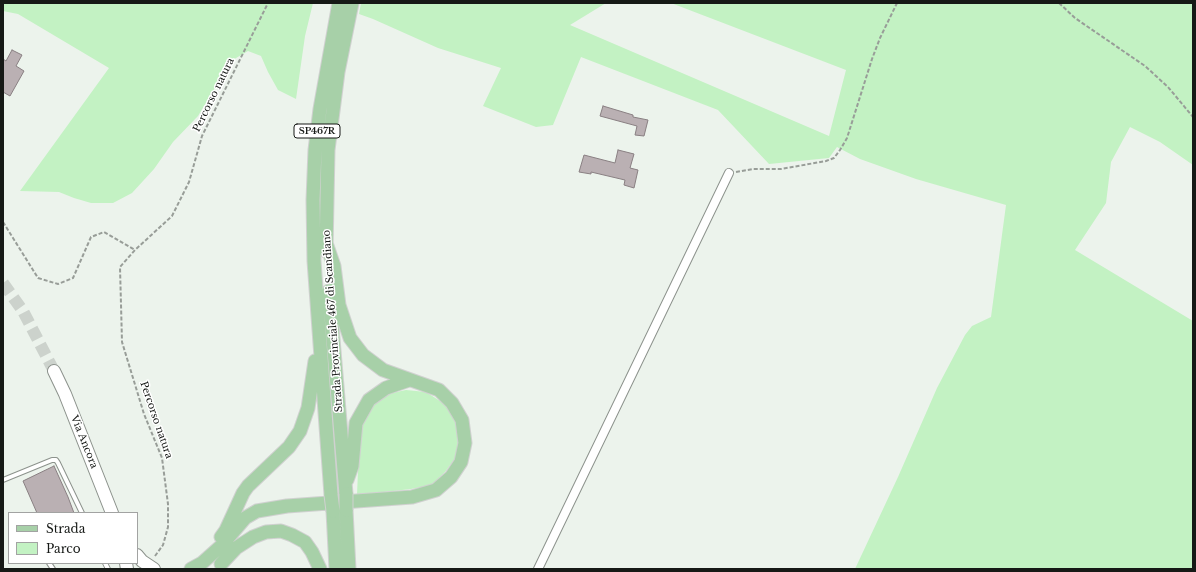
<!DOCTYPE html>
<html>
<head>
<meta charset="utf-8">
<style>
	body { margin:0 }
	#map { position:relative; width:1196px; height:572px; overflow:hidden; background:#ecf3ec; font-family:"Libre Baskerville",serif }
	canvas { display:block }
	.frame { position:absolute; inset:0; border:4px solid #161916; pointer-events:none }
	.legend { position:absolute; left:8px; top:512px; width:130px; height:52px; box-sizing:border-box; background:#fff; border:1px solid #a2a3a2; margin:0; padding:5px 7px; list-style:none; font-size:12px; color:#161916 }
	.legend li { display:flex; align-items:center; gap:8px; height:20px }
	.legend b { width:20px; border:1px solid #a2a3a2 }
</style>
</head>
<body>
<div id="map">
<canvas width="1196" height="572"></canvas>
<div class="frame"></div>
<ul class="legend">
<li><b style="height:5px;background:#a7d0a8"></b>Strada</li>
<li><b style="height:11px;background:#c3f2c3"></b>Parco</li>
</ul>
</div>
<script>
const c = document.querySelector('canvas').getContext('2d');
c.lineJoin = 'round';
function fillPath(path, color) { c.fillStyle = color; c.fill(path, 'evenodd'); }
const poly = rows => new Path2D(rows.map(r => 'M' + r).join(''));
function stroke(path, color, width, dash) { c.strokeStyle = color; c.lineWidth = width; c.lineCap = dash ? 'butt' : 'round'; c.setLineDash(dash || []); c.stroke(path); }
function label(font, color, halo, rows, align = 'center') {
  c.font = font + ' "Libre Baskerville",serif'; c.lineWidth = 3; c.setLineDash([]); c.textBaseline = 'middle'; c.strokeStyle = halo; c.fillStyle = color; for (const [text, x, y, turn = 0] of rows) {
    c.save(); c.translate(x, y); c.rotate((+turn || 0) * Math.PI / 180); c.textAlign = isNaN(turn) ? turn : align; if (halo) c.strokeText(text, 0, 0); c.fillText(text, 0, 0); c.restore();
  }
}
fillPath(poly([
	[3,3,313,3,305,36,296,99,278,90,268,72,261,56,248,51,231,61,198,116,173,142,154,169,132,193,113,203,91,203,74,198,59,192,20,191,109,68,18,14,3,11],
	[361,3,606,3,570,25,829,136,846,70,671,3,1193,3,1193,165,1160,142,1130,127,1111,162,1106,203,1075,250,1193,321,1193,569,855,569,898,477,937,388,965,335,972,326,991,317,1006,205,916,179,860,159,837,147,829,158,769,164,718,110,581,57,553,125,536,127,483,106,501,68,438,48,373,19,359,14],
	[406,390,426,392,443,403,455,418,459,437,456,457,445,472,432,485,411,489,357,495,360,423,373,405,387,394]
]), '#c3f2c3');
const building = poly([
	[12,50,22,55,16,66,24,71,10,96,3,92,3,59,6,61,12,50],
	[603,106,633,115,633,117,648,120,644,136,635,135,637,126,600,116,603,106],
	[618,150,634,154,630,168,638,170,634,188,624,185,625,180,591,172,591,174,579,172,584,155,615,163,618,150],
	[54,466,68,497,74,513,37,513,23,481,54,466]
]);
fillPath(building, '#bab0b3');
stroke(building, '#897f82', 1);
stroke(poly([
	[3,283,23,311,54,371]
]), '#ccd2cc', 12, [12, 6]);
const lane = poly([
	[3,480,52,460,56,460,58,463,82,513],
	[49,563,53,569],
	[105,563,108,569]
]);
const street = poly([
	[538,569,729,173]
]);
const secondary = poly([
	[54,371,65,394,112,513],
	[137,555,142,561,154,569],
	[126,563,127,569]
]);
const primary = poly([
	[326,251,328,150,338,72,352,3],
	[329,291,346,494],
	[347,480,352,466,356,423,369,400,386,388,409,380],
	[331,495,314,261,313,200,315,150,320,109,339,3],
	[346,510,349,569],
	[333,511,336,569],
	[221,537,226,530,243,493,248,486,289,447,300,431,308,408,315,361],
	[221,564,236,548,253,537,266,532,281,531,292,535,305,542,312,552,320,569],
	[191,569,202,563,221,546,245,518,257,511,287,506,412,497,436,490,451,477,461,462,465,443,462,420,452,403,439,390,383,370,363,355,350,338,339,305,334,266,326,243]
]);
stroke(lane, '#8c928c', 6);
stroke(street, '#8c928c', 10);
stroke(secondary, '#8c928c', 14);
stroke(primary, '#d0d1d0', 15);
stroke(poly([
	[1059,3,1075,18,1145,66,1168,87,1193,117],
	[736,172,753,169,781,169,826,161,834,158,840,150,847,138,872,59,880,38,897,3],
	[3,222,38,278,58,284,73,278,91,237,104,232,135,250],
	[155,556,163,545,168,527,168,504,162,458,144,414,122,342,120,267,135,250,172,216,189,182,202,136,268,3]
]), '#989d98', 2, [4, 2]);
stroke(lane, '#fff', 4);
stroke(street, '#fff', 8);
stroke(secondary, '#fff', 12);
stroke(primary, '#a7d0a8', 13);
const primaryBridge = poly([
	[346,494,346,510],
	[331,495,333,511]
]);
stroke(primaryBridge, '#d0d1d0', 15, []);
stroke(primaryBridge, '#a7d0a8', 13);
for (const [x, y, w] of [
	[317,131,46]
]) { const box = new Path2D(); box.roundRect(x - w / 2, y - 7, w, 14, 3); c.fillStyle = '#fff'; c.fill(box); stroke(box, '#161916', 1); }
label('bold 9px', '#161916', null, [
	["SP467R",317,131]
]);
label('10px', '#161916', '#fff', [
	["Percorso natura",214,95,-64],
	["Strada Provinciale 467 di Scandiano",333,321,-94],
	["Percorso natura",156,420,71],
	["Via Ancora",84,442,68]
]);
</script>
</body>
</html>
